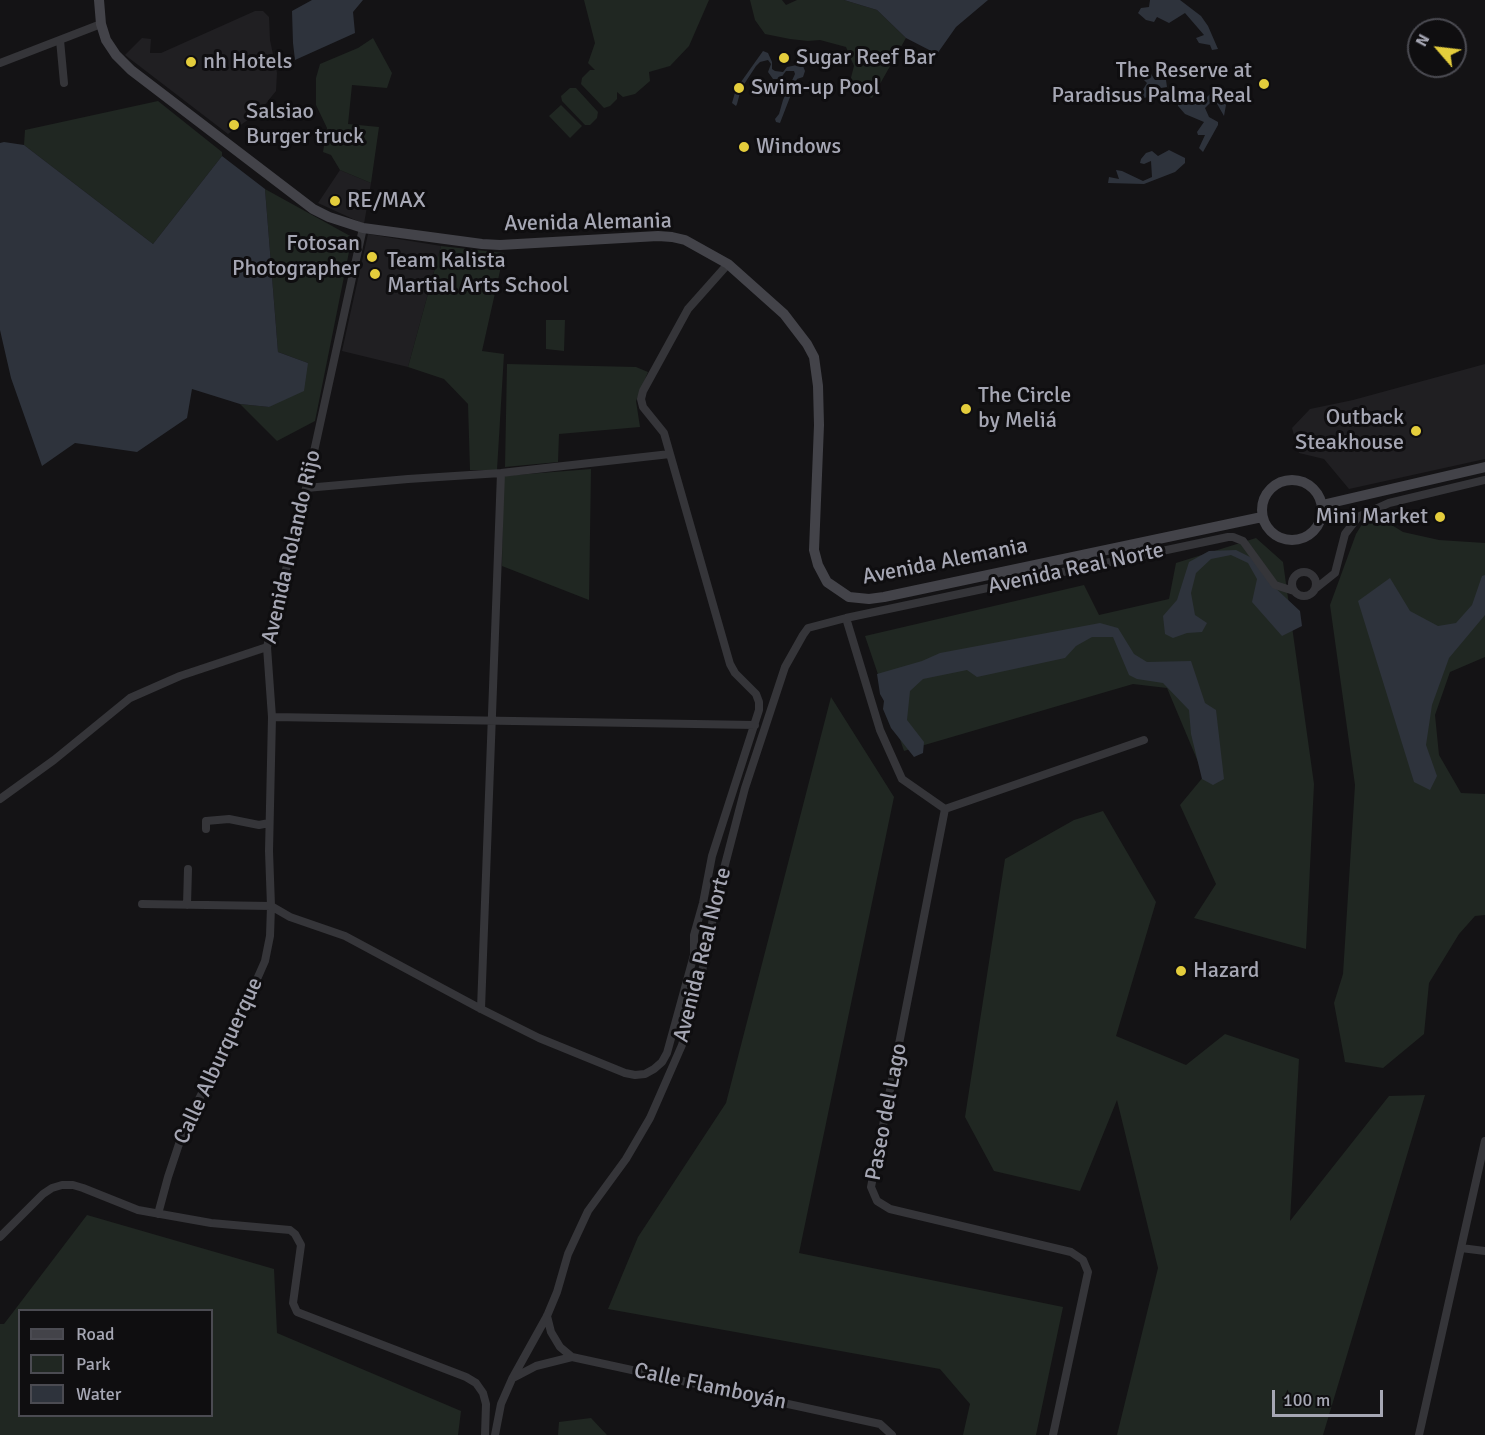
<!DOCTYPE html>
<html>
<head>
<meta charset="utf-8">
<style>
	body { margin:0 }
	#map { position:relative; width:1485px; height:1435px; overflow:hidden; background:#141315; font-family:Signika,sans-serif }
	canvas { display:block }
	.legend { position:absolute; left:18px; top:1309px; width:195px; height:108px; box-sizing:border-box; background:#0f0e10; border:2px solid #4b4b52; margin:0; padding:8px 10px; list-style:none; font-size:18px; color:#a6a7b4 }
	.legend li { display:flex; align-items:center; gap:12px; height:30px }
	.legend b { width:30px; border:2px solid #4b4b52 }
	.north { position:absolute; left:1407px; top:18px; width:60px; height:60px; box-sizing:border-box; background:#0f0e10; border:2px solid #4b4b52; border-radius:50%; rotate:298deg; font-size:16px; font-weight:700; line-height:24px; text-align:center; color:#a6a7b4 }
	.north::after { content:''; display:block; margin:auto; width:21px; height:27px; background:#e4cd3c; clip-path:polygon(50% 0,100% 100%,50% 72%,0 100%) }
	.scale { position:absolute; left:1272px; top:1390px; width:111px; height:27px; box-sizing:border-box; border:3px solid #a6a7b4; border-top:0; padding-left:8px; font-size:18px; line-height:21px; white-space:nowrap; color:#a6a7b4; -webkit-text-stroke:4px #0f0e10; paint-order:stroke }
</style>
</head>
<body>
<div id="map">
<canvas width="1485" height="1435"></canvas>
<ul class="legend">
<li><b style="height:8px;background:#434349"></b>Road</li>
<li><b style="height:16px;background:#202722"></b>Park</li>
<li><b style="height:16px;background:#2e333c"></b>Water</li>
</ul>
<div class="north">N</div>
<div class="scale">100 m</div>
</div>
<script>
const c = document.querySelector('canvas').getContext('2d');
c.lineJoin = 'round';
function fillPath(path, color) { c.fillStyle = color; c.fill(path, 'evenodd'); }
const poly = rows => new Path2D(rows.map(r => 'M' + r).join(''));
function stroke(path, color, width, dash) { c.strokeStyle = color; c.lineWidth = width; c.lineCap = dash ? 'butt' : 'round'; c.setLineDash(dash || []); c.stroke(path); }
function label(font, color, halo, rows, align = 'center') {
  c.font = font + ' Signika,sans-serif'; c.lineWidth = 6; c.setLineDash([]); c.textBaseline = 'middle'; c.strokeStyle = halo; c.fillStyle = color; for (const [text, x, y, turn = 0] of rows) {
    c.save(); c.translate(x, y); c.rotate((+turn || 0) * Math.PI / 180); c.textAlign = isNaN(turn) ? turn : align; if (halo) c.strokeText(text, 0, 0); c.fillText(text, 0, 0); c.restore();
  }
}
fillPath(poly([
	[255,11,263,11,269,17,270,40,277,73,276,91,259,112,228,134,125,55,142,38,151,39,150,53,161,53],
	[340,170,371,183,364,224,318,203],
	[368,234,441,246,408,367,342,351],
	[1485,364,1485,459,1349,489,1324,459,1299,453,1292,428,1310,409,1353,400]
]), '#201f22');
fillPath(poly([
	[584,0,709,0,689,46,670,66,649,72,650,81,635,94,623,97,617,92,617,99,610,106,604,108,581,84,582,78,590,70,595,70,588,63,595,43],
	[750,0,782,0,786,5,797,0,844,0,877,10,906,38,872,98,848,89,854,66,846,47,820,40,808,41,790,39,765,34,755,20],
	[373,38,392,73,387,88,352,85,348,124,379,127,371,183,340,170,331,155,323,152,327,128,316,105,316,78,320,64,358,48],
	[570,88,576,88,598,112,597,118,590,125,585,125,562,101,561,96],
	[158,101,222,152,222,156,153,244,24,145,25,130],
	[561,105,582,126,570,138,549,116],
	[265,189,352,237,315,421,277,441,240,404,269,407,308,363,278,352],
	[441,246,504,253,482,351,504,354,497,470,470,470,468,404,444,379,408,367],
	[546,320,565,320,564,351,546,349],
	[507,364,636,367,648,372,636,401,640,427,559,434,558,462,505,467],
	[591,469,589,600,502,566,503,476],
	[1377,516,1403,532,1439,540,1485,543,1485,657,1450,672,1435,715,1439,755,1461,793,1485,794,1485,915,1475,916,1459,934,1429,983,1424,1034,1383,1068,1345,1062,1334,1003,1343,974,1355,785,1330,605,1356,534,1364,521],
	[1256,538,1283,562,1314,784,1306,949,1194,918,1216,884,1180,805,1204,776,1167,688,1133,684,904,751,865,636,1084,585,1099,615,1169,599,1176,563],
	[831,697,894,797,799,1253,1063,1307,1036,1435,963,1435,970,1404,940,1369,608,1309,638,1237,726,1103],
	[1103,811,1156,902,1116,1036,1186,1065,1225,1034,1299,1059,1290,1221,1389,1096,1425,1095,1323,1435,1117,1435,1158,1268,1117,1100,1080,1191,994,1171,965,1117,1005,859,1074,820],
	[87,1215,274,1269,277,1333,461,1411,458,1435,0,1435,0,1324,4,1324],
	[20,1310,212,1310,212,1416,20,1416],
	[591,1418,607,1435,558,1435,559,1422]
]), '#202722');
fillPath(poly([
	[312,0,363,0,353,12,355,33,295,60,293,43,292,11],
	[844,0,988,0,956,27,937,54,906,38,877,10],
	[1150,0,1180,0,1201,16,1208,26,1218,49,1212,50,1210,45,1199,43,1196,38,1204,35,1185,13,1169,23,1157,17,1154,22,1146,20,1138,13,1141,8,1149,7],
	[763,51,768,53,772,62,772,69,775,71,783,72,787,67,797,65,803,66,805,71,803,77,797,79,780,123,776,122,775,119,779,114,783,100,795,74,794,71,786,71,780,79,773,79,768,72,771,64,768,60,760,62,756,66,741,89,737,104,736,106,732,103,736,89],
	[1144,71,1149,71,1155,80,1166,80,1167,87,1155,89,1151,96,1144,98,1142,91,1147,83,1142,78],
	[1188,89,1200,98,1207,97,1215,89,1221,90,1220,93,1226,105,1224,116,1216,102,1211,102,1205,108,1209,117,1218,122,1218,125,1203,152,1199,148,1205,135,1198,135,1197,132,1204,122,1185,114,1178,106,1178,96,1183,90],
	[4,142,24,145,153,244,222,156,265,189,278,352,308,363,304,391,269,407,240,404,192,389,187,418,137,452,75,443,42,466,11,378,0,330,0,143],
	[1169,150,1185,158,1185,163,1175,172,1144,184,1108,183,1109,177,1119,179,1116,170,1122,171,1143,181,1152,177,1151,161,1144,164,1140,163,1141,159,1146,153,1152,151,1158,156],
	[1236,550,1250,557,1265,573,1272,585,1300,611,1302,626,1282,636,1252,602,1257,579,1248,563,1231,555,1211,559,1196,573,1191,593,1195,615,1207,623,1202,632,1187,633,1173,638,1165,634,1163,616,1177,600,1189,562,1209,551],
	[1485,575,1485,615,1449,658,1432,705,1426,745,1437,776,1430,790,1414,782,1358,601,1390,578,1410,611,1438,626,1456,623,1472,605,1482,576],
	[1100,623,1118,628,1134,654,1147,662,1191,661,1205,703,1216,710,1224,779,1213,785,1202,779,1191,734,1189,710,1163,683,1137,679,1129,675,1113,637,1092,637,1076,646,1065,658,977,677,967,670,923,679,910,691,907,720,924,742,923,753,914,757,891,728,883,709,884,701,880,694,877,674,922,661,940,653]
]), '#2e333c');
stroke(poly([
	[60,40,64,83],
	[0,63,101,24],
	[306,488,408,479,501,473,670,454],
	'1292 584a12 12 0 1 1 24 0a12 12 0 1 1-24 0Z',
	[1315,589,1335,573,1345,534,1358,517,1389,503,1485,480],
	[846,618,880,730,902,779,945,809],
	[272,717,755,725],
	[0,799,54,760,130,698,180,676,267,647],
	[945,809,871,1187,877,1201,890,1209,1071,1252,1083,1260,1088,1272,1053,1435],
	[945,809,1144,740],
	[206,829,206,821,229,819,259,825,269,823],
	[142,904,271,906,290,917,345,936,481,1009,539,1038,625,1073,635,1075,645,1074,654,1069,662,1062,667,1053,694,955,694,935,703,903,712,856,759,710,759,702,756,694,735,673,730,664,664,433,643,407,641,399,643,391,688,309,728,264],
	[187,905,188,869],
	[481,1009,501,473],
	[158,1214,168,1177,180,1141,196,1105,243,1011,265,961,270,936,271,906,269,851,272,717,267,647,306,488,363,228],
	[0,1237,43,1194,52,1188,62,1185,73,1185,83,1188,138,1210,211,1223,290,1230,295,1234,301,1245,293,1303,297,1312,466,1377,476,1383,483,1393,486,1404,485,1435],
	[1461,1248,1485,1251],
	[547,1316,551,1332,560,1347,572,1357,880,1424,892,1435],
	[515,1377,536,1366,572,1357],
	[495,1435,501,1404,512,1379,547,1316,557,1292,568,1254,588,1211,626,1159,650,1118,682,1045,700,981,721,880,745,788,785,667,803,635,808,628,846,618,1228,537,1233,537,1243,541,1275,585,1294,591],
	[1419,1435,1485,1141]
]), '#353539', 8);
stroke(poly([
	[99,0,101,24,106,40,116,55,131,70,313,209,329,217,363,228,482,244,500,245,658,236,672,237,685,240,728,264,784,314,807,344,814,357,818,386,819,425,814,550,818,565,827,582,849,597,869,599,884,597,1262,517],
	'1262 510a30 30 0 1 1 60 0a30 30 0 1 1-60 0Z',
	[1322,505,1485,467]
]), '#434349', 10);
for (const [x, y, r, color] of [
	[784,58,6,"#e4cd3c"],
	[191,62,6,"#e4cd3c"],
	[1264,84,6,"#e4cd3c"],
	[739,88,6,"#e4cd3c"],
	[234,125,6,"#e4cd3c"],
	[744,147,6,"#e4cd3c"],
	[335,201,6,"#e4cd3c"],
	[372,257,6,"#e4cd3c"],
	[375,274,6,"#e4cd3c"],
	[966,409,6,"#e4cd3c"],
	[1416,431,6,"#e4cd3c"],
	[1440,517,6,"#e4cd3c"],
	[1181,971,6,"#e4cd3c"]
]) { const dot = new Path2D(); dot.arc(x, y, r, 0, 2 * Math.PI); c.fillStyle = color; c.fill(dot); stroke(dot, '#0f0e10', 2); }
label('22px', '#a6a7b4', '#0f0e10', [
	["Sugar Reef Bar",796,58],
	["nh Hotels",203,62],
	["The Reserve at",1252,71,"right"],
	["Paradisus Palma Real",1252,96,"right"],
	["Swim-up Pool",751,88],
	["Salsiao",246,112],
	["Burger truck",246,137],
	["Windows",756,147],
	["RE/MAX",347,201],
	["Fotosan",360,244,"right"],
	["Photographer",360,269,"right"],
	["Team Kalista",387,261],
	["Martial Arts School",387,286],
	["The Circle",978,396],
	["by Meliá",978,421],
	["Outback",1404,418,"right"],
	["Steakhouse",1404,443,"right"],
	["Mini Market",1428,517,"right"],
	["Hazard",1193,971]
], 'left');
label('22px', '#a6a7b4', '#0f0e10', [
	["Avenida Alemania",588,223,-1],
	["Avenida Rolando Rijo",292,547,-77],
	["Avenida Alemania",945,562,-11],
	["Avenida Real Norte",1076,569,-12],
	["Avenida Real Norte",703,955,-76],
	["Calle Alburquerque",219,1061,-65],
	["Paseo del Lago",887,1112,-79],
	["Calle Flamboyán",710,1387,12]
]);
</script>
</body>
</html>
